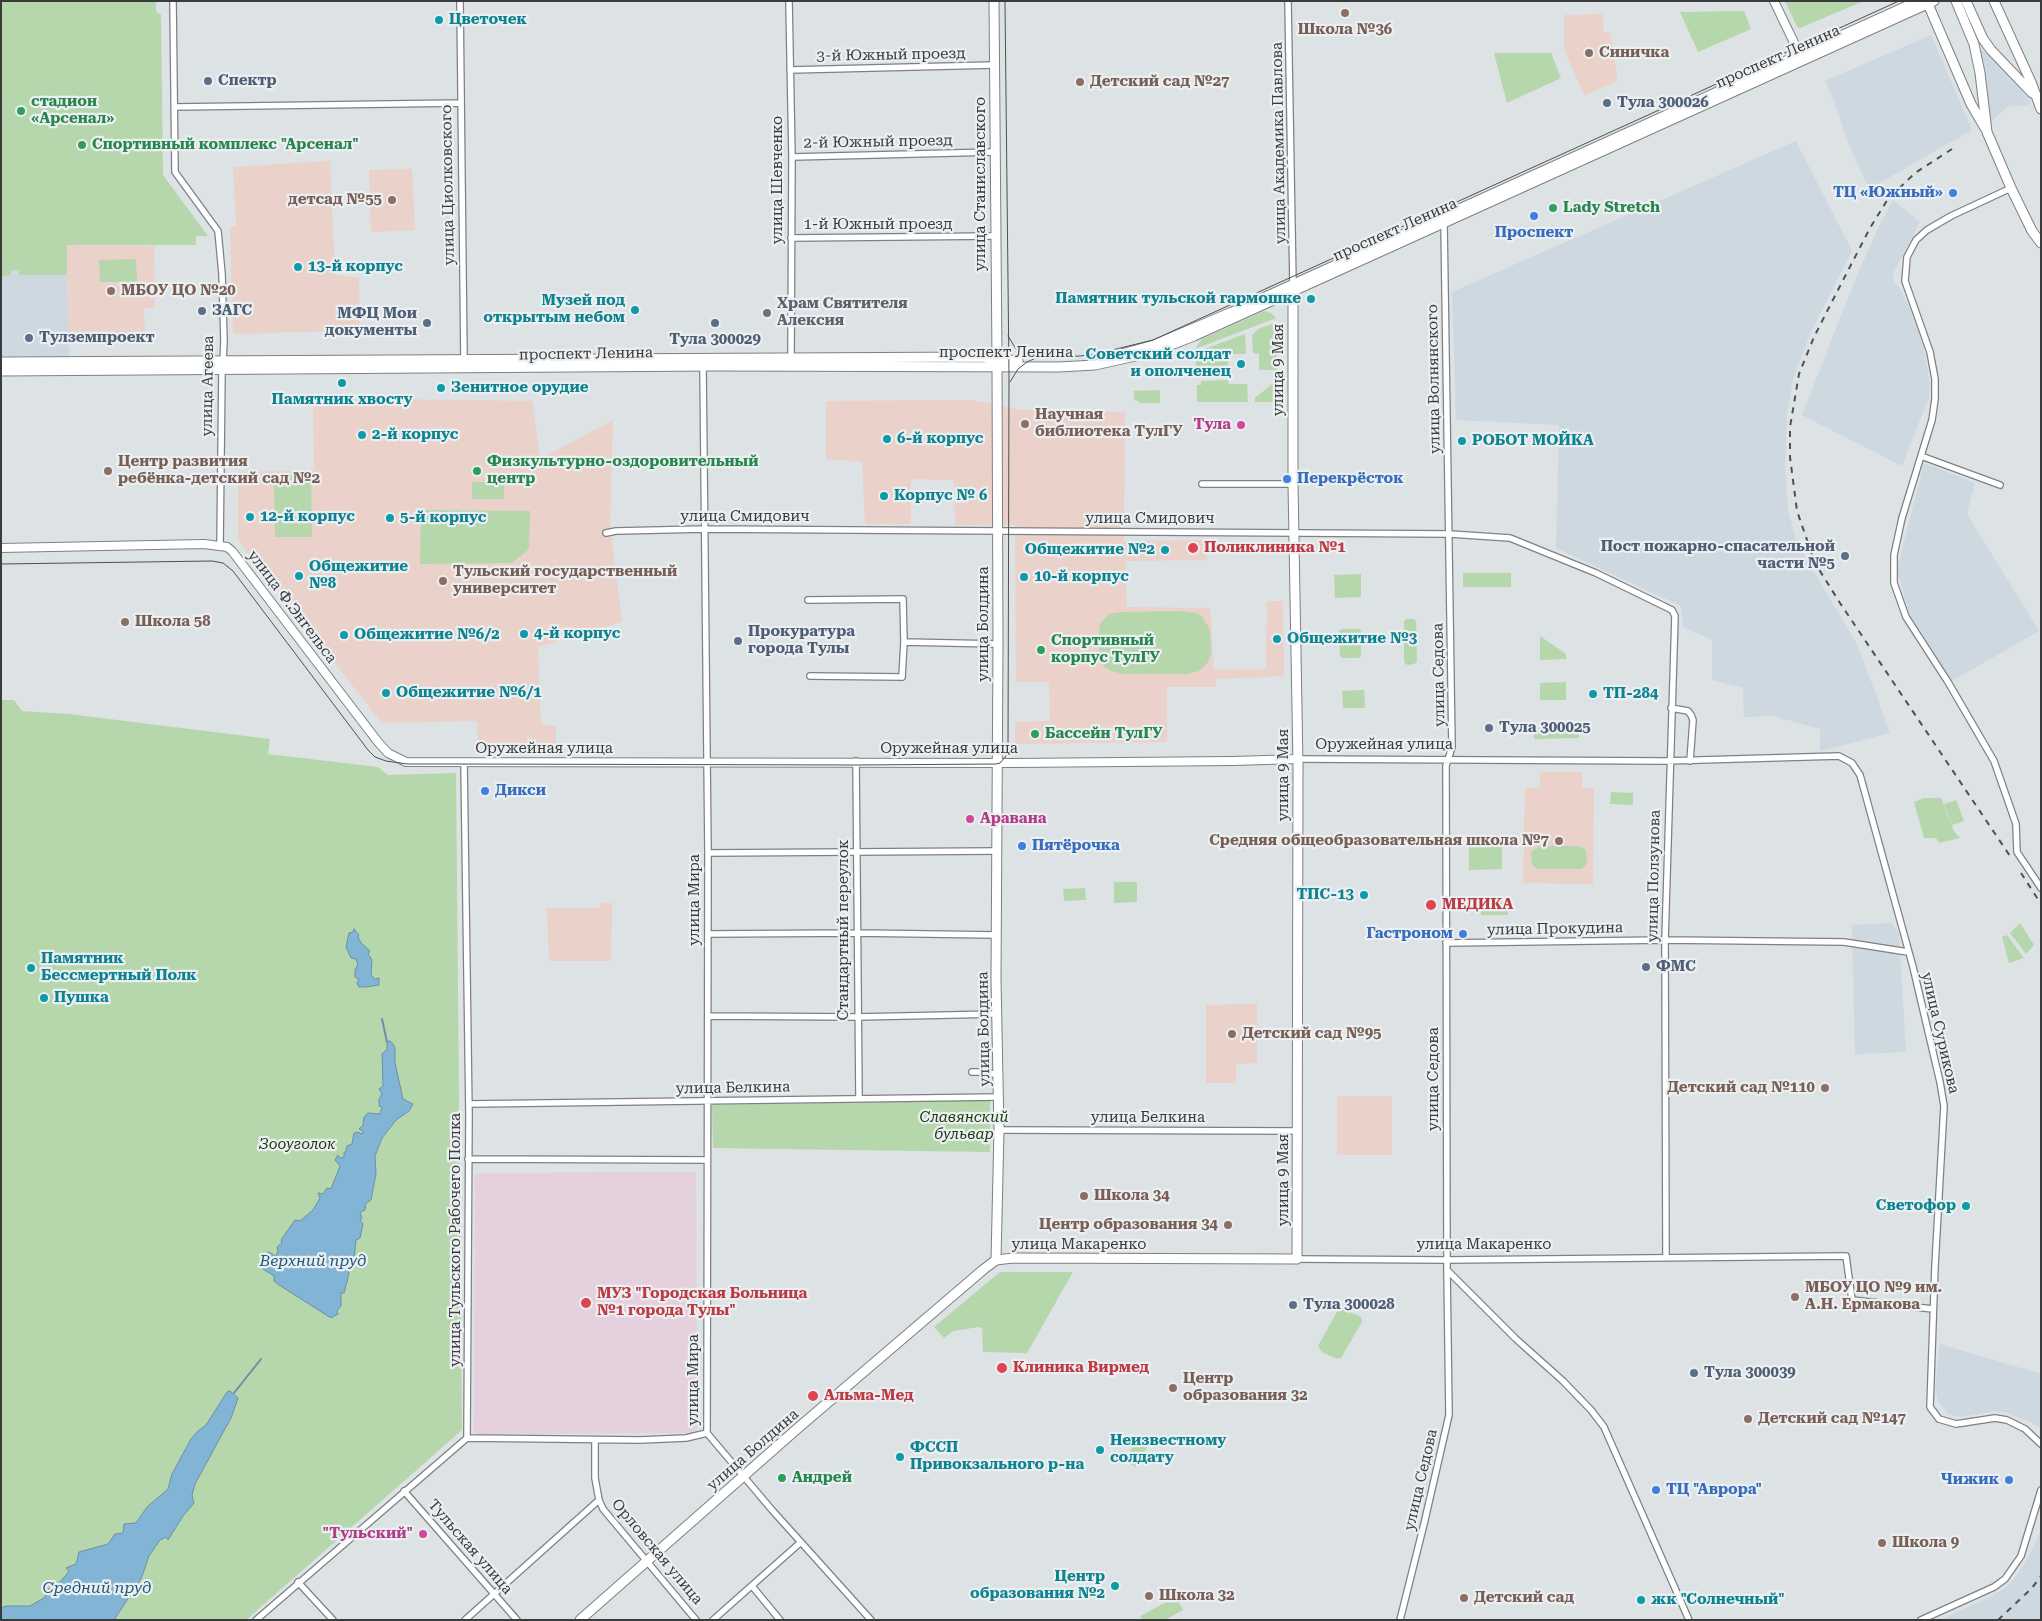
<!DOCTYPE html>
<html>
<head>
<meta charset="utf-8">
<style>
	body { margin:0 }
	#map { position:relative; width:2042px; height:1621px; overflow:hidden; background:#dde2e5; font-family:"Roboto Serif",serif }
	canvas { display:block }
	.frame { position:absolute; inset:0; border:2px solid #393b3c; pointer-events:none }
</style>
</head>
<body>
<div id="map">
<canvas width="2042" height="1621"></canvas>
<div class="frame"></div>
</div>
<script>
const c = document.querySelector('canvas').getContext('2d');
c.lineJoin = 'round';
function fillPath(path, color) { c.fillStyle = color; c.fill(path, 'evenodd'); }
const poly = rows => new Path2D(rows.map(r => 'M' + r).join(''));
function stroke(path, color, width, dash) { c.strokeStyle = color; c.lineWidth = width; c.lineCap = dash ? 'butt' : 'round'; c.setLineDash(dash || []); c.stroke(path); }
function label(font, color, halo, rows, align = 'center') {
  c.font = font + ' "Roboto Serif",serif'; c.lineWidth = 4.5; c.setLineDash([]); c.textBaseline = 'middle'; c.strokeStyle = halo; c.fillStyle = color; for (const [text, x, y, turn = 0] of rows) {
    c.save(); c.translate(x, y); c.rotate((+turn || 0) * Math.PI / 180); c.textAlign = isNaN(turn) ? turn : align; if (halo) c.strokeText(text, 0, 0); c.fillText(text, 0, 0); c.restore();
  }
}
fillPath(poly([
	[1931,35,1972,130,1869,189,1848,143,1834,101,1825,81],
	[1984,50,2031,102,2027,105,2011,106,2006,108,1990,123,1979,51],
	[1796,141,1852,251,1811,332,1793,379,1787,416,1785,465,1788,510,1797,543,1858,646,1890,733,1820,751,1820,729,1773,716,1744,717,1743,688,1712,680,1712,640,1683,627,1681,606,1556,548,1559,425,1456,420,1452,292],
	[1893,200,1920,222,1894,272,1893,280,1902,292,1913,316,1923,346,1930,384,1929,397,1902,466,1802,415,1856,278,1879,226],
	[11,270,19,270,20,275,67,275,69,356,1,356,1,276,11,275],
	[1924,463,1975,483,1967,514,2039,631,1952,681,1909,613,1897,570],
	[1891,923,1899,934,1906,1052,1855,1054,1852,925],
	[1940,1344,2041,1374,2041,1429,2033,1423,2005,1412,1995,1411,1962,1417,1948,1414,1938,1401,1935,1387],
	[2041,1527,2041,1620,1940,1620,1992,1596,2009,1585,2022,1568,2038,1538]
]), '#cdd8e0');
fillPath(poly([
	[1602,14,1604,33,1610,32,1618,81,1584,95,1564,49,1564,15],
	[330,161,335,275,359,278,360,330,233,334,230,227,236,226,233,167],
	[412,169,415,230,371,232,369,170],
	[67,245,154,246,155,308,144,308,145,335,68,334],
	[313,398,532,401,540,459,613,420,610,526,622,622,538,647,541,724,556,726,556,745,478,746,477,721,382,723,238,540,238,472,314,470],
	[971,400,1021,410,1125,412,1124,541,1207,540,1207,560,1125,561,1127,607,1210,608,1214,670,1266,669,1267,601,1283,601,1284,676,1215,679,1216,687,1167,687,1167,742,1015,744,1015,722,1050,721,1049,682,1016,682,1015,525,955,525,954,480,911,479,911,524,865,524,862,462,826,459,826,401],
	[1540,772,1582,772,1582,788,1594,788,1593,884,1523,883,1525,788,1540,788],
	[601,903,612,903,611,961,549,961,547,908,600,908],
	[1257,1004,1257,1063,1236,1064,1236,1083,1206,1083,1206,1005],
	[1337,1096,1392,1096,1392,1155,1337,1155]
]), '#ead1c9');
fillPath(poly([
	[696,1172,697,1433,474,1434,475,1173]
]), '#e5d0de');
fillPath(poly([
	[1,1,156,1,156,11,161,15,163,175,208,236,196,236,196,245,67,245,67,275,19,275,19,270,11,270,11,275,2,276],
	[1785,1,1864,1,1800,28,1797,27],
	[1744,11,1751,29,1698,52,1680,12],
	[1494,53,1551,53,1561,78,1507,103],
	[136,259,137,282,100,282,99,260],
	[1264,311,1271,313,1276,318,1195,349,1202,339],
	[1277,322,1277,370,1259,370,1259,354,1253,353,1252,335,1258,329],
	[1245,334,1246,354,1228,354,1228,370,1200,371,1200,367,1196,367,1196,352],
	[1228,380,1229,384,1247,384,1248,402,1197,402,1197,385,1201,385,1201,381],
	[1277,380,1277,395,1272,402,1255,402,1255,398],
	[1160,390,1160,403,1141,403,1134,399,1134,391],
	[274,473,311,473,312,537,275,537],
	[472,482,504,482,504,499,472,499],
	[421,510,530,511,529,549,512,563,420,564],
	[1463,573,1511,573,1511,587,1463,587],
	[1361,574,1361,597,1335,598,1334,575],
	[1182,611,1196,613,1202,616,1210,630,1211,654,1208,662,1199,671,1187,674,1124,674,1111,671,1104,666,1099,654,1099,632,1100,624,1109,614,1122,612],
	[1407,619,1414,619,1416,621,1417,662,1414,664,1407,665,1404,662,1404,621],
	[1342,629,1359,629,1361,631,1361,655,1359,658,1342,658,1340,656,1339,631],
	[1540,636,1566,654,1566,659,1540,660],
	[1566,682,1566,700,1540,700,1540,683],
	[1364,690,1365,708,1343,708,1342,691],
	[1,700,14,700,22,711,69,714,270,739,268,754,378,767,388,775,456,773,462,1430,246,1620,1,1620],
	[1534,728,1579,728,1579,738,1534,739],
	[1611,792,1633,793,1633,805,1610,804],
	[1924,798,1941,798,1954,831,1960,838,1939,843,1937,839,1934,838,1924,838,1914,802],
	[1956,800,1964,821,1952,825,1944,804],
	[1469,837,1502,837,1502,869,1469,870],
	[1540,846,1579,846,1586,850,1587,863,1582,869,1537,869,1532,864,1531,855,1532,851],
	[1114,882,1137,882,1137,902,1114,903],
	[1085,888,1086,900,1064,901,1063,889],
	[1481,902,1508,902,1508,915,1481,915],
	[2020,923,2034,945,2026,954,2010,933],
	[2007,935,2024,958,2009,963,2002,937],
	[994,1100,990,1101,990,1152,713,1148,712,1105],
	[1000,1272,1073,1272,1027,1353,983,1352,982,1328,979,1327,953,1331,944,1338,934,1327],
	[1341,1308,1361,1317,1362,1322,1341,1358,1337,1359,1322,1352,1318,1346,1338,1310],
	[1137,1440,1148,1446,1136,1467,1124,1461],
	[1176,1597,1183,1610,1165,1620,1142,1620,1140,1616]
]), '#b6d6ac');
const water = poly([
	[354,929,359,935,358,937,361,943,370,951,368,954,372,960,371,975,375,979,379,978,379,985,365,987,359,987,357,983,359,979,355,977,355,970,358,964,356,959,351,958,346,947,349,933,353,932,354,929],
	[390,1041,393,1044,395,1048,395,1063,403,1099,413,1104,409,1111,396,1120,382,1138,375,1156,376,1174,371,1200,366,1203,365,1210,360,1212,362,1218,360,1220,363,1224,360,1238,356,1240,353,1269,348,1270,349,1274,344,1293,341,1293,341,1306,337,1311,338,1314,331,1318,279,1285,274,1281,274,1276,263,1269,268,1263,266,1258,268,1252,276,1256,278,1251,277,1247,282,1243,281,1240,295,1220,300,1221,313,1210,320,1198,318,1193,323,1194,327,1188,331,1189,340,1166,335,1160,338,1155,340,1158,344,1157,344,1152,346,1152,347,1146,352,1144,354,1133,357,1132,363,1134,363,1131,359,1129,363,1125,364,1117,368,1113,380,1114,382,1107,379,1106,379,1099,382,1094,379,1089,383,1086,382,1054,387,1049,387,1042,390,1041],
	[230,1391,238,1398,231,1418,195,1484,192,1495,194,1503,183,1516,168,1540,166,1537,160,1540,149,1556,141,1579,114,1620,1,1620,1,1608,6,1606,30,1606,42,1599,46,1596,48,1589,59,1583,67,1574,69,1571,66,1568,76,1564,79,1552,108,1544,115,1534,123,1533,124,1524,136,1523,147,1507,168,1489,172,1474,191,1439,198,1431,206,1425,227,1392,230,1391]
]);
fillPath(water, '#82b5d5');
stroke(water, '#6c90a7', 1);
stroke(poly([
	[382,1019,387,1042],
	[234,1393,261,1359]
]), '#6c90a7', 2);
const minor = poly([
	[173,1,175,172,218,231,222,274,224,341,223,362],
	[460,1,464,360],
	[789,1,792,157,791,358],
	[1288,1,1293,285],
	[790,70,994,65],
	[175,107,461,103],
	[792,157,994,152],
	[2011,188,1951,216,1927,230,1916,240,1907,257,1905,281,1930,352,1935,379,1935,399,1932,420,1902,518,1894,555,1894,583,1906,617,1948,682,1994,761,2016,824,2017,852,2041,888],
	[791,238,995,236],
	[703,366,708,853,707,1433],
	[1921,456,2000,485],
	[1202,484,1293,484],
	[606,533,616,531,704,529,1450,534,1510,538,1596,573,1672,610,1675,616,1665,940,1666,1257],
	[220,545,222,370],
	[808,600,903,599,904,642,998,644],
	[810,676,902,677,904,642],
	[1671,708,1688,711,1691,715,1693,720,1690,761],
	[1298,759,1665,761,1839,756,1852,763,1860,775,1913,967,1940,1082,1944,1106,1935,1266,1930,1407,1939,1419,1956,1424,1995,1418,2007,1420,2025,1429,2041,1444],
	[856,761,859,1098],
	[708,853,997,851],
	[708,934,857,933,996,935],
	[1446,943,1665,940,1844,942,1908,952],
	[708,1016,857,1017,997,1014],
	[972,1072,985,1072,998,1075],
	[469,1104,999,1097],
	[999,1130,1298,1131],
	[468,1159,707,1160],
	[1297,1259,1447,1260,1846,1256,1852,1300,1933,1309],
	[1447,1270,1516,1339,1563,1381,1591,1410,1604,1427,1689,1620],
	[707,1433,772,1510,871,1620],
	[467,1438,640,1440,686,1438,707,1433],
	[595,1441,595,1478,599,1500,603,1509,696,1620],
	[404,1491,517,1620],
	[298,1582,333,1620],
	[752,1586,780,1620],
	[256,1620,467,1438,469,1115,464,762],
	[465,1620,599,1500],
	[713,1620,801,1542],
	[1400,1620,1424,1524,1449,1415,1447,1270,1446,766,1452,747,1444,223],
	[1921,1620,1994,1587,2005,1579,2021,1556,2041,1490]
]);
const tertiary = poly([
	[1774,1,1800,55],
	[1,548,204,544,227,547,232,551,378,742,388,753,406,762,1013,763,1233,761,1298,759]
]);
const secondary = poly([
	[994,1,997,359],
	[996,1260,999,1130,996,979,998,644,997,366]
]);
const primary = poly([
	[1956,1,1974,44,1980,73,1987,132,2011,188,2032,231,2041,243],
	[1966,1,1983,39,1991,50,2032,93],
	[1994,1,2031,82,2041,109],
	[1928,4,1971,104,1985,128],
	[1118,355,1154,345,1232,312,1918,1],
	[1,362,980,357,1018,361],
	[1,371,714,366,1059,367,1095,365,1153,352,1194,336,1934,1],
	[580,1620,798,1428,984,1269,996,1260,1013,1258,1297,1259,1298,765,1293,484,1293,288]
]);
stroke(minor, '#7d8184', 8);
stroke(tertiary, '#7d8184', 10);
stroke(secondary, '#7d8184', 11);
stroke(primary, '#7d8184', 11);
stroke(minor, '#fff', 5.5);
stroke(tertiary, '#fff', 8);
stroke(secondary, '#fff', 9);
stroke(primary, '#fff', 9);
stroke(poly([
	[1008,336,1016,349,1022,353,1044,357,1080,356,1100,353,1153,340,1899,1],
	[1010,382,1018,369,1027,362,1038,357],
	[1,564,212,561,223,563,233,571,368,750,375,757,386,761,407,764,457,764,856,765,996,764,1000,763,1006,756,1008,750,1009,374,1005,1]
]), '#4e5152', 1);
stroke(poly([
	[1952,149,1915,173,1888,199,1870,228,1839,288,1814,337,1799,374,1790,427,1790,457,1797,511,1815,563,1840,603,2010,856],
	[2021,873,2041,904],
	[1998,1620,2032,1588,2041,1576]
]), '#4e5152', 2, [6, 6]);
for (const [x, y, r, color] of [
	[1345,13,5,"#8d6e63"],
	[439,20,5,"#0f9aa8"],
	[1589,53,5,"#8d6e63"],
	[208,81,5,"#5c6f8a"],
	[1080,82,5,"#8d6e63"],
	[1607,103,5,"#5c6f8a"],
	[21,111,5,"#2e9e5b"],
	[82,145,5,"#2e9e5b"],
	[1953,193,5,"#3f7fe0"],
	[392,200,5,"#8d6e63"],
	[1553,208,5,"#2e9e5b"],
	[1534,216,5,"#3f7fe0"],
	[298,267,5,"#0f9aa8"],
	[111,291,5,"#8d6e63"],
	[1311,299,5,"#0f9aa8"],
	[635,310,5,"#0f9aa8"],
	[202,311,5,"#5c6f8a"],
	[767,313,5,"#6b7280"],
	[427,323,5,"#5c6f8a"],
	[715,323,5,"#5c6f8a"],
	[29,338,5,"#5c6f8a"],
	[1241,364,5,"#0f9aa8"],
	[342,383,5,"#0f9aa8"],
	[441,388,5,"#0f9aa8"],
	[1025,424,5,"#8d6e63"],
	[1241,425,5,"#d1479c"],
	[362,435,5,"#0f9aa8"],
	[887,439,5,"#0f9aa8"],
	[1462,441,5,"#0f9aa8"],
	[108,471,5,"#8d6e63"],
	[477,471,5,"#2e9e5b"],
	[1287,479,5,"#3f7fe0"],
	[884,496,5,"#0f9aa8"],
	[250,517,5,"#0f9aa8"],
	[390,518,5,"#0f9aa8"],
	[1193,548,6,"#e0444e"],
	[1165,550,5,"#0f9aa8"],
	[1845,556,5,"#5c6f8a"],
	[299,576,5,"#0f9aa8"],
	[1024,577,5,"#0f9aa8"],
	[443,581,5,"#8d6e63"],
	[125,622,5,"#8d6e63"],
	[524,634,5,"#0f9aa8"],
	[344,635,5,"#0f9aa8"],
	[1277,639,5,"#0f9aa8"],
	[738,641,5,"#5c6f8a"],
	[1041,650,5,"#2e9e5b"],
	[386,693,5,"#0f9aa8"],
	[1593,694,5,"#0f9aa8"],
	[1489,728,5,"#5c6f8a"],
	[1035,734,5,"#2e9e5b"],
	[485,791,5,"#3f7fe0"],
	[970,819,5,"#d1479c"],
	[1559,841,5,"#8d6e63"],
	[1022,846,5,"#3f7fe0"],
	[1364,895,5,"#0f9aa8"],
	[1431,905,6,"#e0444e"],
	[1463,934,5,"#3f7fe0"],
	[1646,967,5,"#5c6f8a"],
	[31,968,5,"#0f9aa8"],
	[44,998,5,"#0f9aa8"],
	[1232,1034,5,"#8d6e63"],
	[1825,1088,5,"#8d6e63"],
	[1084,1196,5,"#8d6e63"],
	[1966,1206,5,"#0f9aa8"],
	[1228,1225,5,"#8d6e63"],
	[1795,1297,5,"#8d6e63"],
	[586,1303,6,"#e0444e"],
	[1293,1305,5,"#5c6f8a"],
	[1002,1368,6,"#e0444e"],
	[1694,1373,5,"#5c6f8a"],
	[1173,1388,5,"#8d6e63"],
	[813,1396,6,"#e0444e"],
	[1748,1419,5,"#8d6e63"],
	[1100,1450,5,"#0f9aa8"],
	[900,1457,5,"#0f9aa8"],
	[782,1478,5,"#2e9e5b"],
	[2009,1480,5,"#3f7fe0"],
	[1656,1490,5,"#3f7fe0"],
	[423,1534,5,"#d1479c"],
	[1882,1543,5,"#8d6e63"],
	[1115,1586,5,"#0f9aa8"],
	[1149,1596,5,"#8d6e63"],
	[1464,1598,5,"#8d6e63"],
	[1641,1600,5,"#0f9aa8"]
]) { const dot = new Path2D(); dot.arc(x, y, r, 0, 2 * Math.PI); c.fillStyle = color; c.fill(dot); stroke(dot, '#ebeff2', 2); }
label('bold 15px', '#0d838f', '#ebeff2', [
	["Цветочек",449,20],
	["13-й корпус",308,267],
	["Памятник тульской гармошке",1301,299,"right"],
	["Музей под",625,301,"right"],
	["открытым небом",625,318,"right"],
	["Советский солдат",1231,355,"right"],
	["и ополченец",1231,372,"right"],
	["Зенитное орудие",451,388],
	["Памятник хвосту",342,400,"center"],
	["2-й корпус",372,435],
	["6-й корпус",897,439],
	["РОБОТ МОЙКА",1472,441],
	["Корпус № 6",894,496],
	["12-й корпус",260,517],
	["5-й корпус",400,518],
	["Общежитие №2",1155,550,"right"],
	["Общежитие",309,567],
	["№8",309,584],
	["10-й корпус",1034,577],
	["4-й корпус",534,634],
	["Общежитие №6/2",354,635],
	["Общежитие №3",1287,639],
	["Общежитие №6/1",396,693],
	["ТП-284",1603,694],
	["ТПС-13",1354,895,"right"],
	["Памятник",41,959],
	["Бессмертный Полк",41,976],
	["Пушка",54,998],
	["Светофор",1956,1206,"right"],
	["Неизвестному",1110,1441],
	["солдату",1110,1458],
	["ФССП",910,1448],
	["Привокзального р-на",910,1465],
	["Центр",1105,1577,"right"],
	["образования №2",1105,1594,"right"],
	["жк \"Солнечный\"",1651,1600]
], 'left');
label('bold 15px', '#785e54', '#ebeff2', [
	["Школа №36",1345,30,"center"],
	["Синичка",1599,53],
	["Детский сад №27",1090,82],
	["детсад №55",382,200,"right"],
	["МБОУ ЦО №20",121,291],
	["Научная",1035,415],
	["библиотека ТулГУ",1035,432],
	["Центр развития",118,462],
	["ребёнка-детский сад №2",118,479],
	["Тульский государственный",453,572],
	["университет",453,589],
	["Школа 58",135,622],
	["Средняя общеобразовательная школа №7",1549,841,"right"],
	["Детский сад №95",1242,1034],
	["Детский сад №110",1815,1088,"right"],
	["Школа 34",1094,1196],
	["Центр образования 34",1218,1225,"right"],
	["МБОУ ЦО №9 им.",1805,1288],
	["А.Н. Ермакова",1805,1305],
	["Центр",1183,1379],
	["образования 32",1183,1396],
	["Детский сад №147",1758,1419],
	["Школа 9",1892,1543],
	["Школа 32",1159,1596],
	["Детский сад",1474,1598]
], 'left');
label('15px', '#393b3c', '#ebeff2', [
	["3-й Южный проезд",891,55,-1],
	["проспект Ленина",1778,57,-24],
	["2-й Южный проезд",878,142,-1],
	["улица Академика Павлова",1279,143,-91],
	["улица Шевченко",778,180,-90],
	["улица Станиславского",981,184,-90],
	["улица Циолковского",448,185,-91],
	["1-й Южный проезд",878,225],
	["проспект Ленина",1395,230,-24],
	["проспект Ленина",1006,353],
	["проспект Ленина",586,354,-1],
	["улица 9 Мая",1279,370,-90],
	["улица Волнянского",1434,379,-91],
	["улица Агеева",208,386,-89],
	["улица Смидович",745,517],
	["улица Смидович",1150,519],
	["улица Ф.Энгельса",292,607,53],
	["улица Болдина",984,624,-90],
	["улица Седова",1439,675,-91],
	["Оружейная улица",1384,745],
	["Оружейная улица",544,749],
	["Оружейная улица",949,749],
	["улица 9 Мая",1284,775,-90],
	["улица Ползунова",1654,876,-89],
	["улица Мира",695,900,-90],
	["улица Прокудина",1555,929,-1],
	["Стандартный переулок",844,930,-90],
	["улица Болдина",984,1029,-91],
	["улица Сурикова",1940,1033,77],
	["улица Седова",1434,1079,-90],
	["улица Белкина",733,1088,-1],
	["улица Белкина",1148,1118],
	["улица 9 Мая",1284,1180,-90],
	["улица Тульского Рабочего Полка",456,1240,-90],
	["улица Макаренко",1079,1245],
	["улица Макаренко",1484,1245],
	["улица Мира",694,1380,-90],
	["улица Болдина",753,1450,-41],
	["улица Седова",1421,1480,-77],
	["Тульская улица",470,1547,49],
	["Орловская улица",657,1552,50]
]);
label('bold 15px', '#4e5e75', '#ebeff2', [
	["Спектр",218,81],
	["Тула 300026",1617,103],
	["ЗАГС",212,311],
	["МФЦ Мои",417,314,"right"],
	["документы",417,331,"right"],
	["Тулземпроект",39,338],
	["Тула 300029",715,340,"center"],
	["Пост пожарно-спасательной",1835,547,"right"],
	["части №5",1835,564,"right"],
	["Прокуратура",748,632],
	["города Тулы",748,649],
	["Тула 300025",1499,728],
	["ФМС",1656,967],
	["Тула 300028",1303,1305],
	["Тула 300039",1704,1373]
], 'left');
label('bold 15px', '#27864d', '#ebeff2', [
	["стадион",31,102],
	["«Арсенал»",31,119],
	["Спортивный комплекс \"Арсенал\"",92,145],
	["Lady Stretch",1563,208],
	["Физкультурно-оздоровительный",487,462],
	["центр",487,479],
	["Спортивный",1051,641],
	["корпус ТулГУ",1051,658],
	["Бассейн ТулГУ",1045,734],
	["Андрей",792,1478]
], 'left');
label('bold 15px', '#366cbe', '#ebeff2', [
	["ТЦ «Южный»",1943,193,"right"],
	["Проспект",1534,233,"center"],
	["Перекрёсток",1297,479],
	["Дикси",495,791],
	["Пятёрочка",1032,846],
	["Гастроном",1453,934,"right"],
	["Чижик",1999,1480,"right"],
	["ТЦ \"Аврора\"",1666,1490]
], 'left');
label('bold 15px', '#5b616d', '#ebeff2', [
	["Храм Святителя",777,304],
	["Алексия",777,321]
], 'left');
label('bold 15px', '#b23c85', '#ebeff2', [
	["Тула",1231,425],
	["Аравана",980,819,"left"],
	["\"Тульский\"",413,1534]
], 'right');
label('bold 15px', '#be3a42', '#ebeff2', [
	["Поликлиника №1",1204,548],
	["МЕДИКА",1442,905],
	["МУЗ \"Городская Больница",597,1294],
	["№1 города Тулы\"",597,1311],
	["Клиника Вирмед",1013,1368],
	["Альма-Мед",824,1396]
], 'left');
label('italic 15px', '#19390b', '#ebeff2', [
	["Славянский",964,1118],
	["бульвар",964,1135],
	["Зооуголок",297,1145]
]);
label('italic 16px', '#1e5a7b', '#ebeff2', [
	["Верхний пруд",313,1261],
	["Средний пруд",97,1588]
]);
</script>
</body>
</html>
